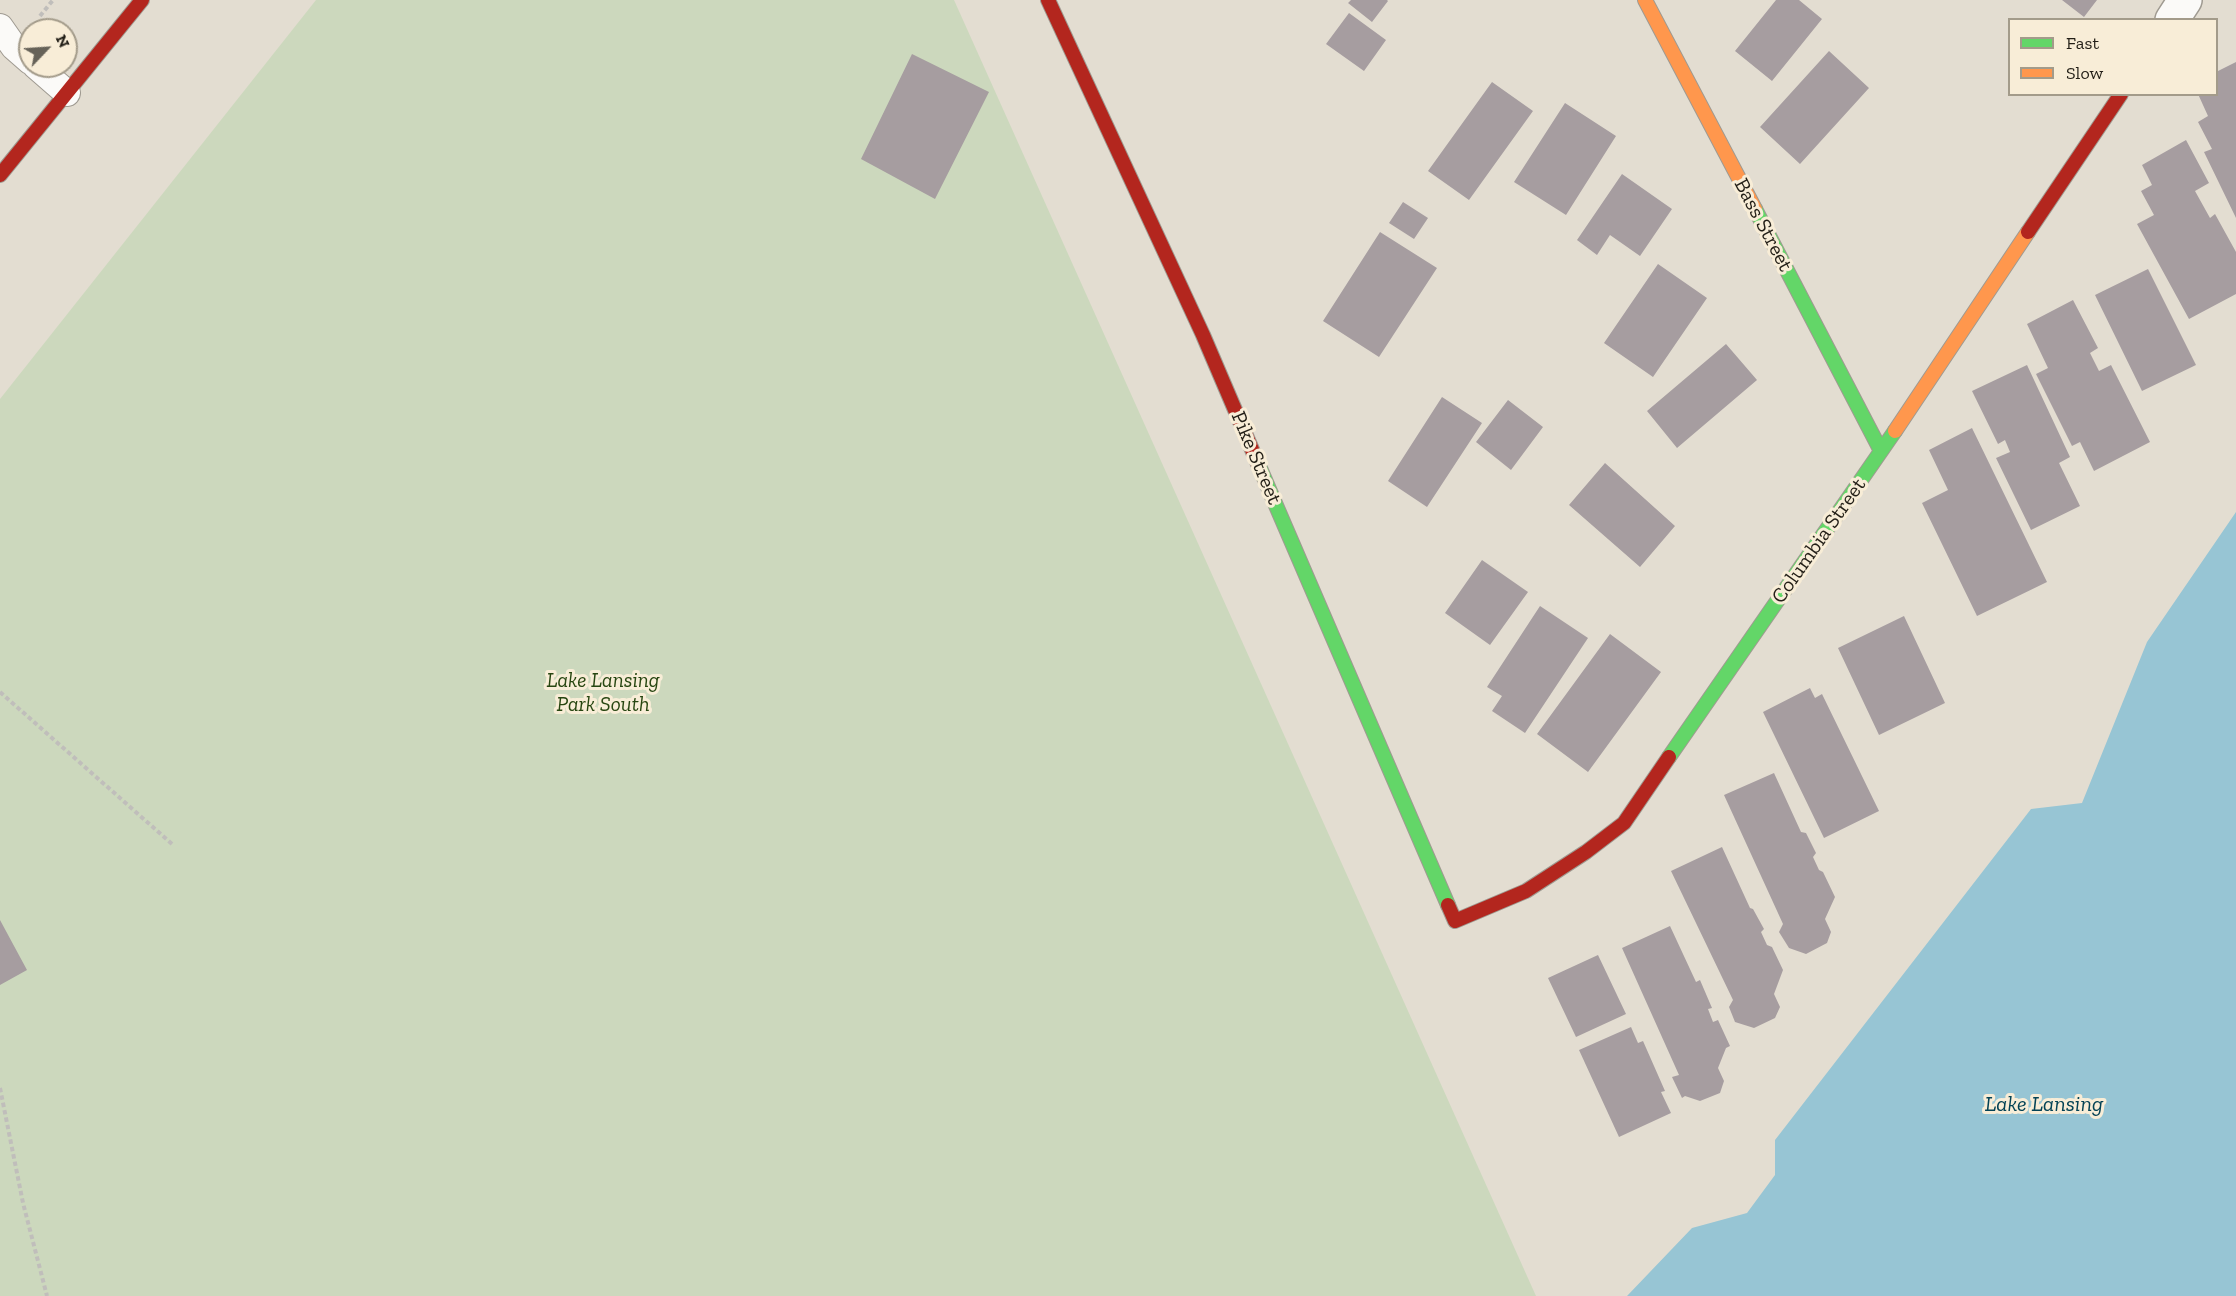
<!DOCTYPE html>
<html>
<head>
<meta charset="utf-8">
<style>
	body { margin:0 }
	#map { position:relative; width:2236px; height:1296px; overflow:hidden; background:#e3ddd1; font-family:"Zilla Slab",serif }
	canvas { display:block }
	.legend { position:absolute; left:2008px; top:18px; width:210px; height:78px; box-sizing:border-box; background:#f8edd7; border:2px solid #a39b8a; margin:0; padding:8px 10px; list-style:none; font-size:18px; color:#231f17 }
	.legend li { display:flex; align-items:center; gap:12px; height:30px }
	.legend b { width:30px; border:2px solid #a39b8a }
	.north { position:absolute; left:18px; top:18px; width:60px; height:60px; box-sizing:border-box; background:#f8edd7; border:2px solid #a39b8a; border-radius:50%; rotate:65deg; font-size:16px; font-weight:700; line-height:24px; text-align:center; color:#231f17 }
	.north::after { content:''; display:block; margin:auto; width:21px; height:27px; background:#666258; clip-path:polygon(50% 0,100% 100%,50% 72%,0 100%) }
</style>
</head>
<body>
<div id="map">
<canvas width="2236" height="1296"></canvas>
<ul class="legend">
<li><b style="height:8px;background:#63d668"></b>Fast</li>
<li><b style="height:8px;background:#ff974d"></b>Slow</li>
</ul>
<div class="north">N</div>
</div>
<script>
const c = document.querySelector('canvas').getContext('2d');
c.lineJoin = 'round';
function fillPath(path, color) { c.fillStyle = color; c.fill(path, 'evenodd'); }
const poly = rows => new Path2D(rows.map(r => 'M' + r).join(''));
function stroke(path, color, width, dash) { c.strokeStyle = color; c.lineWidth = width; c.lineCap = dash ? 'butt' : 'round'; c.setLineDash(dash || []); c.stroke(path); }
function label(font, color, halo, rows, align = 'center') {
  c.font = font + ' "Zilla Slab",serif'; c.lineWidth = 6; c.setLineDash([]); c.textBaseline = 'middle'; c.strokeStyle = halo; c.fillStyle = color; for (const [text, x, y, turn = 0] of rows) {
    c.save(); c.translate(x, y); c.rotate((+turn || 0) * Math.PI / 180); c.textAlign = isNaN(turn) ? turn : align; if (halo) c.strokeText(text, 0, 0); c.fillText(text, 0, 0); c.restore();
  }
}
fillPath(poly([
	[316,0,954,0,1536,1296,0,1296,0,399]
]), '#ccd8bd');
fillPath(poly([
	[2236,512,2236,1296,1627,1296,1692,1228,1747,1213,1775,1175,1775,1140,2031,809,2082,803,2147,642]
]), '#97c5d4');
fillPath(poly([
	[1351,0,1387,0,1388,1,1372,22,1348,3],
	[1776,0,1799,0,1822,19,1772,81,1735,51],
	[2062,0,2097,0,2084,17],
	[1349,13,1386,40,1364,71,1326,44],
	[1829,51,1869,88,1800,164,1760,127],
	[912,54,989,92,935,199,861,159],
	[2236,62,2236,218,2204,152,2212,149,2198,122,2208,116,2198,94,2216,94,2216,72],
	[1492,82,1533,111,1469,200,1428,171],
	[1565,103,1616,136,1566,215,1514,182],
	[2186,140,2209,183,2195,191,2210,218,2215,214,2236,252,2236,294,2189,319,2137,224,2154,215,2141,191,2152,185,2142,165],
	[1622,174,1672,209,1640,256,1610,235,1597,255,1577,240],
	[1403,202,1428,218,1414,239,1389,223],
	[1380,232,1437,268,1379,357,1323,321],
	[1658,264,1707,298,1653,377,1604,343],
	[2148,269,2196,365,2142,391,2095,295],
	[2073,300,2098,348,2090,353,2099,371,2111,365,2150,442,2094,471,2080,442,2072,446,2036,374,2048,368,2027,324],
	[1726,344,1757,380,1677,448,1647,411],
	[2027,365,2070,457,2059,463,2080,506,2031,530,1996,458,2010,452,2005,440,1998,444,1972,391],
	[1442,397,1482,423,1427,507,1388,481],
	[1508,400,1543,427,1511,470,1476,442],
	[1972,428,2047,582,1977,616,1922,503,1948,490,1929,450],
	[1605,463,1675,526,1640,567,1569,505],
	[1482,560,1528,592,1490,645,1445,613],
	[1540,606,1588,638,1525,733,1492,711,1502,696,1487,687],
	[1904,616,1945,703,1879,735,1838,648],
	[1610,634,1661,672,1588,772,1537,734],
	[1810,688,1815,698,1822,694,1879,811,1824,838,1763,712],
	[1774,773,1801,832,1806,833,1816,853,1813,857,1819,870,1823,872,1835,897,1825,919,1831,932,1827,943,1806,954,1789,948,1779,932,1783,924,1724,795],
	[1722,847,1750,908,1753,909,1764,929,1761,932,1767,945,1772,947,1783,970,1774,994,1780,1007,1775,1018,1754,1028,1735,1022,1729,1007,1733,1000,1671,871],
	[0,920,27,970,0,985],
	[1670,926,1696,982,1700,980,1712,1008,1708,1009,1713,1022,1718,1020,1730,1046,1726,1048,1718,1068,1724,1081,1720,1093,1700,1101,1685,1096,1682,1098,1672,1077,1679,1075,1622,948],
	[1598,955,1626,1014,1576,1037,1548,978],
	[1631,1027,1638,1043,1643,1041,1665,1091,1661,1092,1671,1113,1619,1137,1579,1050]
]), '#a69da0');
const lane = poly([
	[0,27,14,47,30,61],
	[36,66,67,93]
]);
const street = poly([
	[2172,20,2185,0]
]);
const fast = poly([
	[1755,209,1881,451],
	[1259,466,1448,905],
	[1669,757,1895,431]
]);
const slow = poly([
	[1645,0,1755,209],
	[1895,431,2028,232]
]);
const jam = poly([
	[1048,0,1203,335,1259,466],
	[0,175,142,0],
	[2028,232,2121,94],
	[1448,905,1455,921,1526,891,1586,852,1624,823,1669,757]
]);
stroke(lane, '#9f9a91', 28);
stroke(street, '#9f9a91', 36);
stroke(fast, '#9f9a91', 16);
stroke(slow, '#9f9a91', 16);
stroke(jam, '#9f9a91', 16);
stroke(poly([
	[40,16,53,0],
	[0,692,172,844],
	[0,1088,23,1203,47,1296]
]), '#c0bebb', 4, [4.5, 3]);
stroke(lane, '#fbfaf8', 26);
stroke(street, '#fbfaf8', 33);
stroke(fast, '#63d668', 14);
stroke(slow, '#ff974d', 14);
stroke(jam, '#b3261e', 14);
label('21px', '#231f17', '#f8edd7', [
	["Bass Street",1763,225,62],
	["Pike Street",1256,458,67],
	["Columbia Street",1819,541,-55]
]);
label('italic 21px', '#274611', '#f8edd7', [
	["Lake Lansing",603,681],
	["Park South",603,705]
]);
label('italic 22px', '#034255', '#f8edd7', [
	["Lake Lansing",2044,1105]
]);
</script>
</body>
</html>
